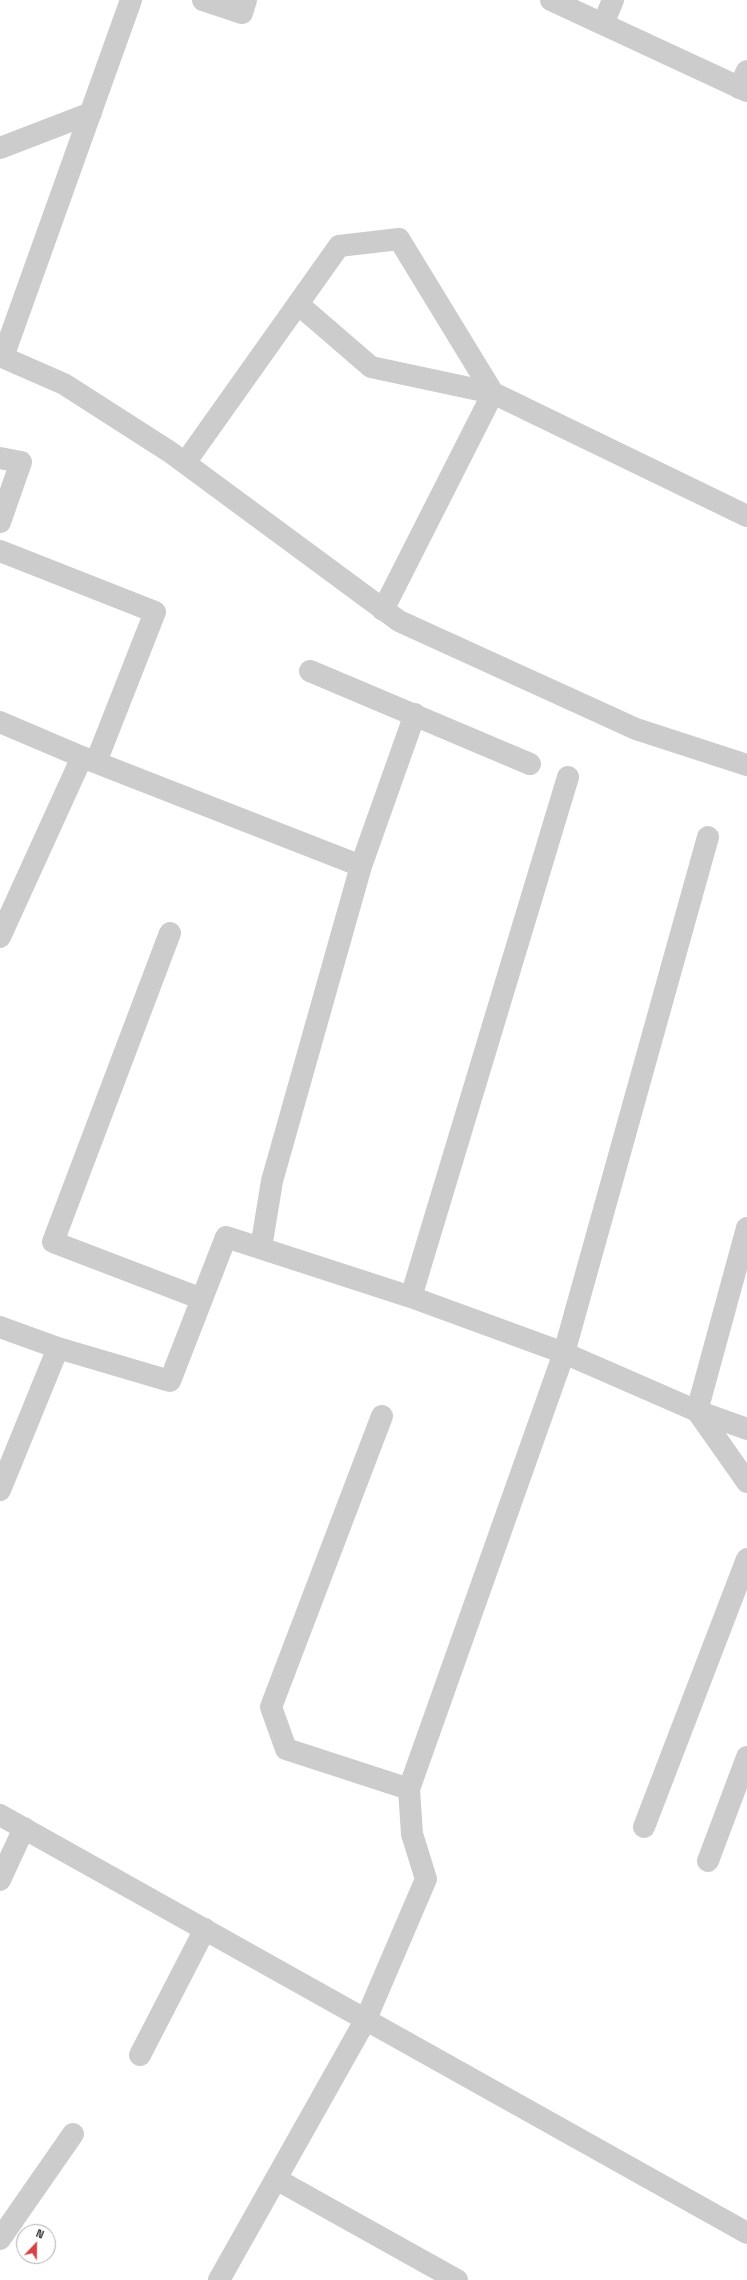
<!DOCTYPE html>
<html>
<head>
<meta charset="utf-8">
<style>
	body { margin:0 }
	#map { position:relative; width:747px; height:2280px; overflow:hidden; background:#fff; font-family:"Space Grotesk",sans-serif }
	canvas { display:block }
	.north { position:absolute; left:16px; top:2224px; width:40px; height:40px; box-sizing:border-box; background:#fff; border:1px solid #acacac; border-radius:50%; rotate:22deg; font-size:11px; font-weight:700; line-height:16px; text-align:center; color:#2f2f2f }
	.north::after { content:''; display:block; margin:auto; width:14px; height:18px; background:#d64145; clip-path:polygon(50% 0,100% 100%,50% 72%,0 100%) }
</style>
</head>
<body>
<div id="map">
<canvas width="747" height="2280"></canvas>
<div class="north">N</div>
</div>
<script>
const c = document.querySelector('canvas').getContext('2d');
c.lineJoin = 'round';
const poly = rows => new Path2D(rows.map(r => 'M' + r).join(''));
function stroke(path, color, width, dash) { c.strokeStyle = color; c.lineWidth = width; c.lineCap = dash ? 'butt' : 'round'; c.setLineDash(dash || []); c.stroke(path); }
stroke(poly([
	[203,0,242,13,246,0],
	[551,0,747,91],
	[603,24,613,0],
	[739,88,747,71],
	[0,148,91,113],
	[298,304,371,367,493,393,383,610],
	[0,356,64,384,170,452,399,621,636,729,747,765],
	[3,357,131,0],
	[0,458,21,462,0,522],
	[185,463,339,246,399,239,493,393,747,516],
	[0,551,155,612,96,762],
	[310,671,530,764],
	[0,722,82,757,361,866],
	[170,933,53,1242,202,1299],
	[0,937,82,757],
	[747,1228,697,1411,747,1482],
	[261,1248,272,1181,361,866,415,714],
	[411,1297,568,777],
	[0,1327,58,1348,170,1381,226,1237,411,1297,564,1353,697,1411,747,1429],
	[382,1416,271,1707,286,1749,409,1789],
	[0,1490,58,1348],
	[0,1815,747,2233],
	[644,1827,747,1559],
	[708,1861,747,1757],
	[0,1880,24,1828],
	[140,2055,205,1929],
	[276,2179,457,2280],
	[0,2239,73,2134],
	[219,2280,366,2019,426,1879,412,1834,409,1789,564,1353,708,837]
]), '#ccc', 22);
</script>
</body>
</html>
